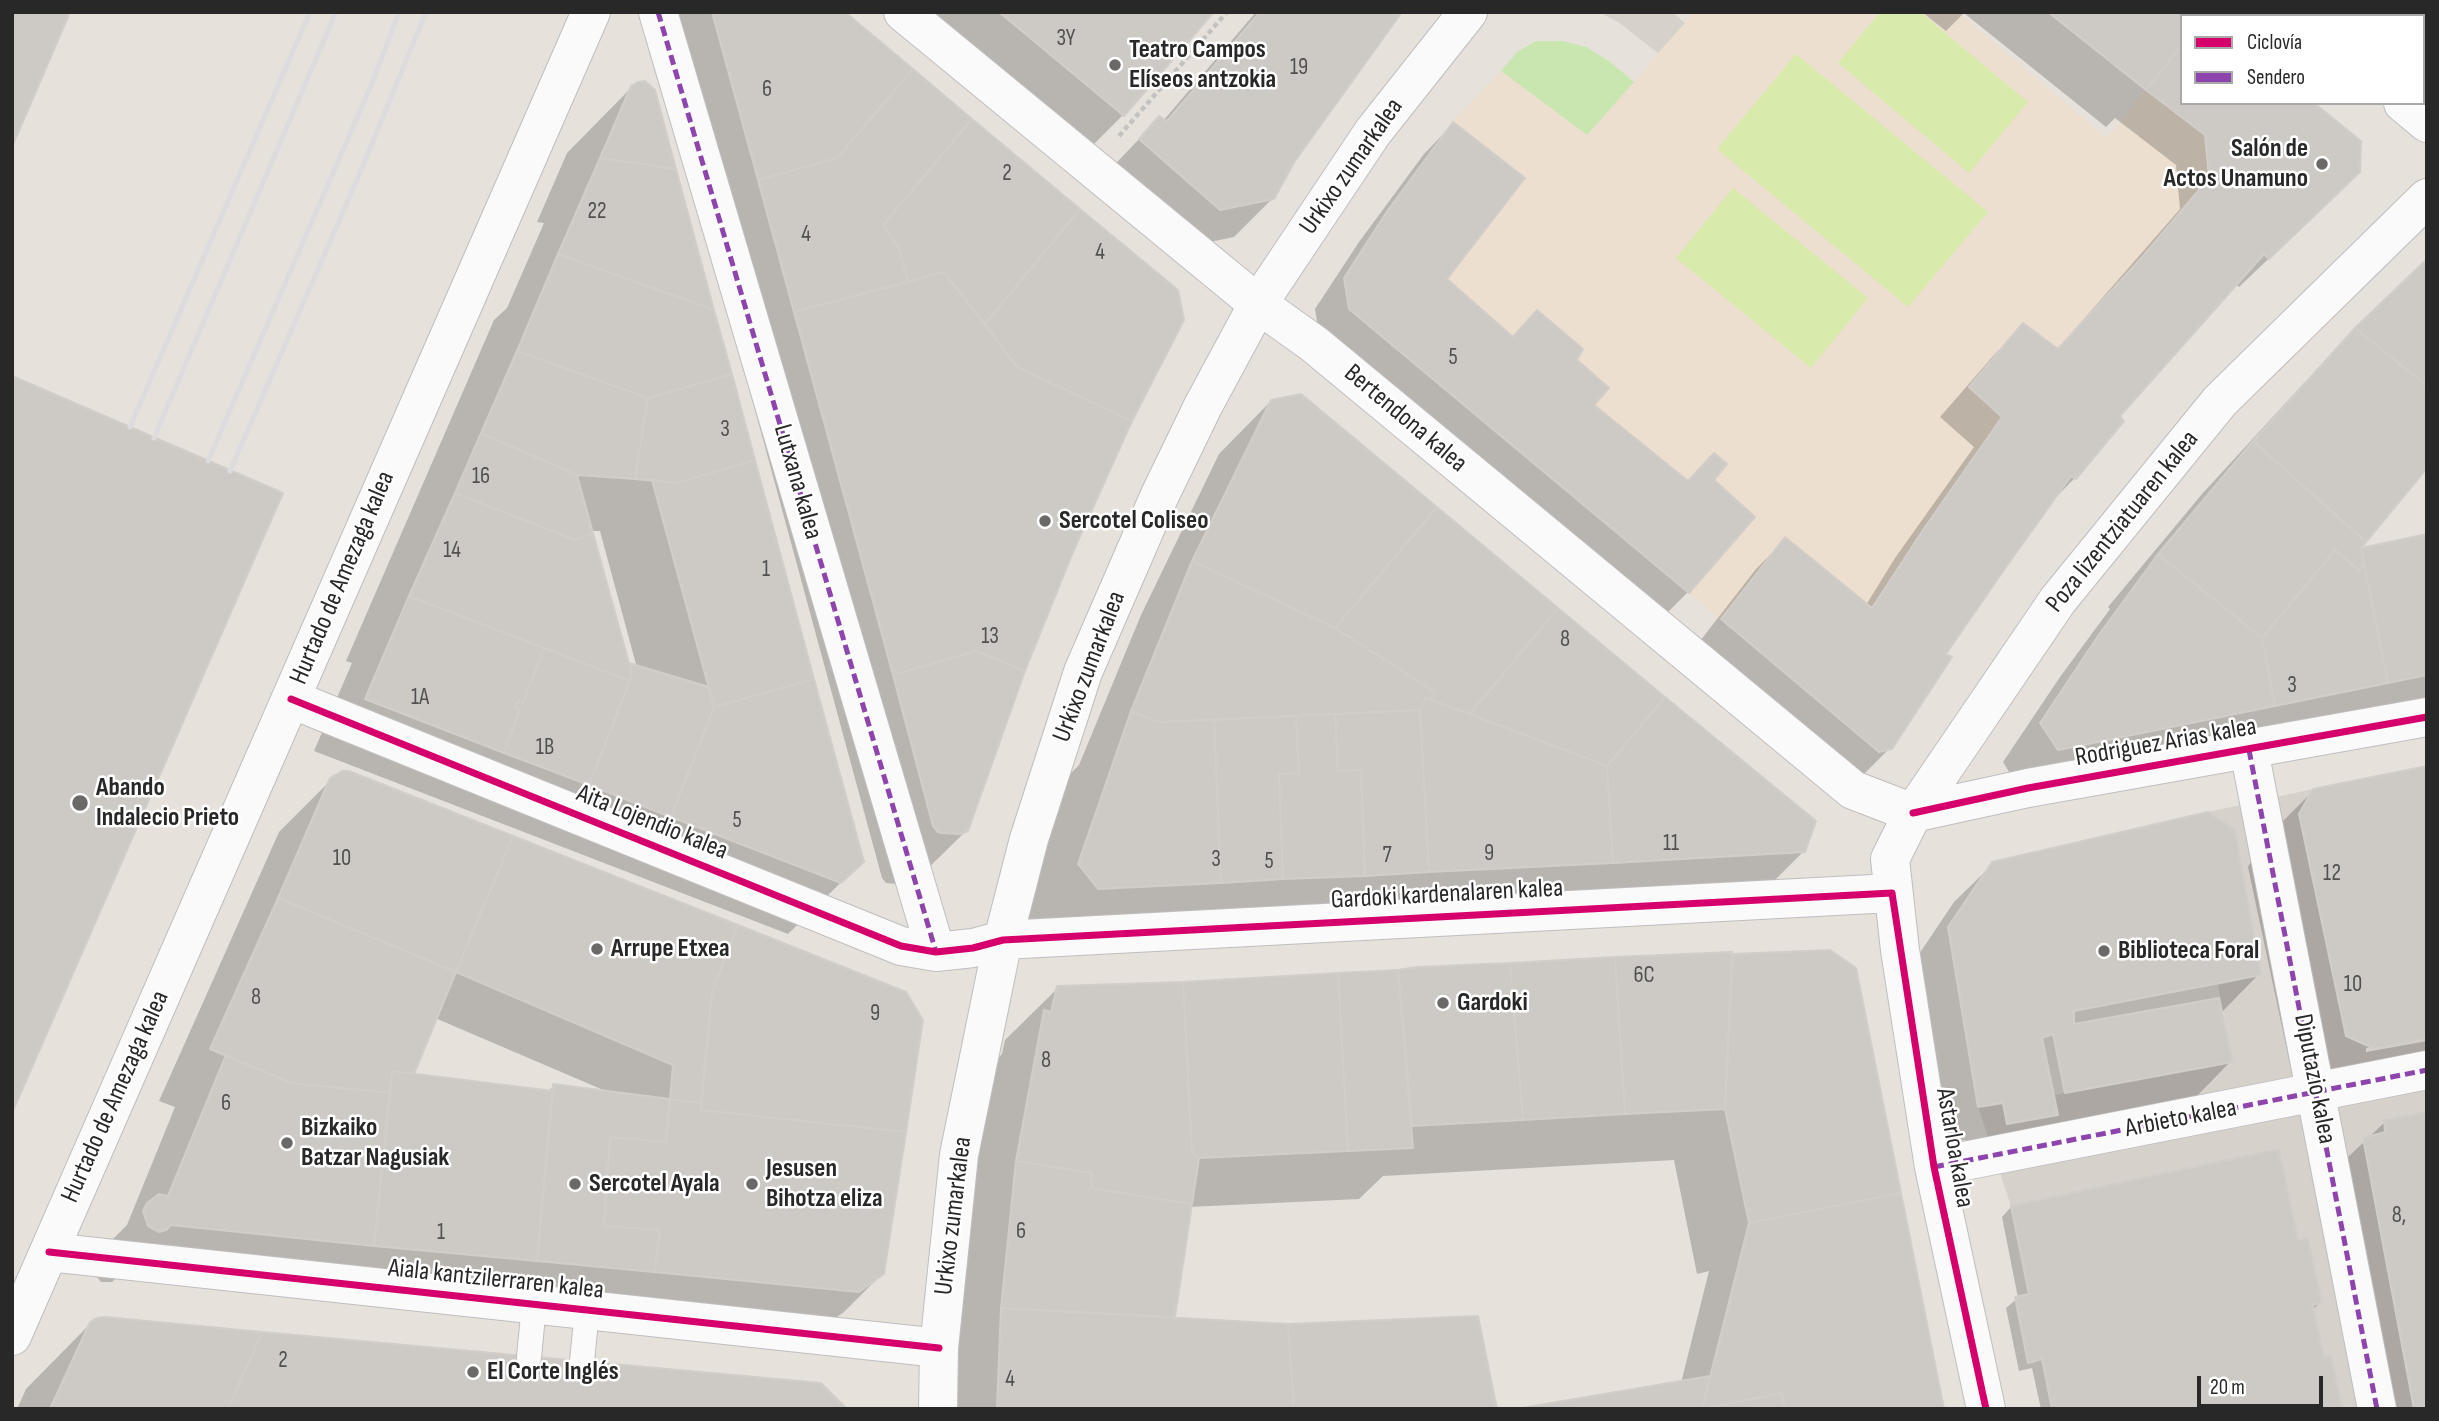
<!DOCTYPE html>
<html>
<head>
<meta charset="utf-8">
<style>
	body { margin:0 }
	#map { position:relative; width:2439px; height:1421px; overflow:hidden; background:#e7e1dc; font-family:"Sofia Sans Condensed",sans-serif }
	canvas { display:block }
	.frame { position:absolute; inset:0; border:14px solid #282828; pointer-events:none }
	.legend { position:absolute; left:2180px; top:14px; width:245px; height:91px; box-sizing:border-box; background:#fff; border:2px solid #a9a9a9; margin:0; padding:9px 12px; list-style:none; font-size:21px; color:#282828 }
	.legend li { display:flex; align-items:center; gap:14px; height:35px }
	.legend b { width:35px; border:2px solid #a9a9a9 }
	.scale { position:absolute; left:2197px; top:1376px; width:126px; height:32px; box-sizing:border-box; border:4px solid #282828; border-top:0; padding-left:9px; font-size:21px; line-height:24px; white-space:nowrap; color:#282828; -webkit-text-stroke:5px #fff; paint-order:stroke }
</style>
</head>
<body>
<div id="map">
<canvas width="2439" height="1421"></canvas>
<div class="frame"></div>
<ul class="legend">
<li><b style="height:9px;background:#d6006c"></b>Ciclovía</li>
<li><b style="height:9px;background:#8e44ad"></b>Sendero</li>
</ul>
<div class="scale">20 m</div>
</div>
<script>
const c = document.querySelector('canvas').getContext('2d');
c.lineJoin = 'round';
function fillPath(path, color) { c.fillStyle = color; c.fill(path, 'evenodd'); }
const poly = rows => new Path2D(rows.map(r => 'M' + r).join(''));
function stroke(path, color, width, dash) { c.strokeStyle = color; c.lineWidth = width; c.lineCap = dash ? 'butt' : 'round'; c.setLineDash(dash || []); c.stroke(path); }
function label(font, color, halo, rows, align = 'center') {
  c.font = font + ' "Sofia Sans Condensed",sans-serif'; c.lineWidth = 5; c.setLineDash([]); c.textBaseline = 'middle'; c.strokeStyle = halo; c.fillStyle = color; for (const [text, x, y, turn = 0] of rows) {
    c.save(); c.translate(x, y); c.rotate((+turn || 0) * Math.PI / 180); c.textAlign = isNaN(turn) ? turn : align; if (halo) c.strokeText(text, 0, 0); c.fillText(text, 0, 0); c.restore();
  }
}
fillPath(poly([
	[1694,12,1957,12,2107,138,2182,45,2182,103,2314,103,2361,141,2360,172,2269,259,2264,254,2120,416,2124,421,2076,479,2071,477,1947,653,1952,657,1892,749,1879,752,1349,309,1344,278,1388,210,1453,122,1501,71,1587,135]
]), '#ecdfcf');
fillPath(poly([
	[1536,41,1563,41,1586,47,1609,61,1634,82,1587,135,1501,71,1517,52]
]), '#cae6b0');
fillPath(poly([
	[1880,12,1920,12,2028,102,1969,173,1838,63],
	[1796,54,1988,212,1908,307,1717,149],
	[1733,188,1868,298,1811,368,1676,258]
]), '#d9eaad');
fillPath(poly([
	[1599,12,1672,12,1685,23,1658,53,1618,22],
	[2313,789,2300,814,2427,1039,2427,1112,2385,1132,2363,1138,2414,1409,2342,1409,2331,1356,2324,1357,2313,1305,2322,1303,2308,1239,2298,1240,2279,1149,2011,1206,1978,1107,2003,1103,2007,1124,2057,1115,2054,1095,2233,1062,2218,985,2261,975,2235,830,2208,812]
]), '#d7d1cc');
fillPath(poly([
	[647,12,842,12,1129,423,1071,551,1023,670,967,830,914,882,906,885,886,883,882,878],
	[914,12,1212,12,1123,115,1085,153],
	[1256,12,1399,12,1293,160,1273,198,1234,237,1181,248,1102,178,1159,118,1163,121],
	[1922,12,2196,12,2182,16,2182,103,2328,202,2239,287,2235,284,2117,416,2075,478,2051,502,1944,654,1890,748,1860,778,1693,650,1756,569,1786,539,1866,605,1895,558,1974,447,1940,417,1994,355,2023,326,2056,351,2180,209,2176,165,2115,118,2106,127,1964,13,1946,31],
	[2288,12,2427,12,2427,126,2423,103,2423,16,2293,16],
	[632,87,862,862,788,934,314,751,352,663,346,661,494,320,507,308,544,223,537,222,567,153],
	[591,531,600,531,637,668,628,665],
	[1453,124,1444,279,1512,338,1537,313,1591,406,1687,483,1711,480,1688,592,1659,621,1320,339,1315,309,1359,242,1424,154],
	[2357,330,2356,551,2427,535,2427,715,2019,788,2003,762,2060,677,2110,609,2108,607,2202,494,2304,383],
	[1271,401,1804,851,1752,903,1014,930,1067,777,1079,765,1141,615,1219,454],
	[331,780,905,993,883,1273,844,1312,819,1330,117,1277,112,1282,101,1282,93,1272,101,1251,127,1225,175,1107,159,1101,279,832],
	[435,1018,608,1092,554,1086,547,1092,411,1075],
	[2313,791,2427,1037,2366,1048,2366,1052,2427,1041,2427,1080,2295,1088,2248,867,2261,843],
	[1993,864,2259,974,2221,1013,2231,1061,2193,1100,1969,1162,1965,1140,1940,1145,1911,966,1954,902],
	[1829,952,1943,1409,1527,1409,1681,1383,1709,1271,1697,1274,1674,1160,1383,1176,1359,1199,1189,1207,1173,1319,1495,1409,948,1409,965,1214,992,1064,1002,1054,1005,1040,1058,988,1183,984,1417,968],
	[2385,1122,2427,1409,2369,1409,2326,1178],
	[2011,1207,2297,1242,2320,1303,2312,1310,2322,1359,2340,1408,2041,1409,2032,1368,2019,1371,2006,1308,2018,1298,2002,1217],
	[91,1323,844,1409,17,1409,26,1389]
]), '#0003');
const building = poly([
	[12,12,70,12,12,147,12,12],
	[712,12,845,12,913,69,837,158,758,180,712,12],
	[999,12,1212,12,1213,13,1124,116,999,12],
	[1260,12,1402,12,1295,161,1274,199,1220,210,1139,139,1159,116,1167,121,1260,12],
	[2048,12,2199,12,2203,16,2182,16,2182,45,2146,90,2048,12],
	[2373,12,2427,12,2427,57,2423,54,2423,16,2377,16,2373,12],
	[2182,45,2182,103,2314,103,2361,141,2360,172,2269,259,2264,254,2120,416,2124,421,2076,479,2071,476,2006,567,1946,654,1952,657,1892,749,1879,752,1721,619,1785,537,1872,608,1925,527,2002,417,1969,387,2023,323,2058,349,2143,256,2209,178,2205,135,2146,90,2182,45],
	[913,69,972,119,883,225,899,248,908,282,794,312,758,180,837,158,913,69],
	[645,81,655,90,676,169,600,158,631,86,638,82,645,81],
	[972,119,1080,209,985,324,944,272,908,282,899,248,883,225,972,119],
	[1453,122,1525,178,1447,279,1513,337,1537,310,1583,349,1577,360,1609,388,1594,405,1688,481,1714,453,1727,464,1714,480,1755,517,1689,593,1349,309,1344,278,1388,210,1453,122],
	[600,158,676,169,714,310,558,254,600,158],
	[1080,209,1178,290,1184,320,1132,421,1017,367,985,324,1080,209],
	[558,254,714,310,732,374,648,398,517,351,558,254],
	[2427,259,2427,386,2355,328,2427,259],
	[944,272,1017,367,1132,421,1073,552,1025,671,976,651,893,675,794,312,944,272],
	[2355,328,2427,386,2427,468,2366,542,2253,441,2355,328],
	[517,351,648,398,635,479,577,475,481,433,517,351],
	[732,374,755,460,677,483,635,479,648,398,732,374],
	[12,376,283,493,12,1113,12,376],
	[1301,394,1437,507,1335,628,1192,561,1271,400,1301,394],
	[481,433,577,475,593,533,575,540,455,493,481,433],
	[2253,441,2366,542,2361,548,2364,564,2359,570,2335,550,2262,638,2158,554,2253,441],
	[755,460,814,679,714,707,652,480,677,483,755,460],
	[455,493,575,540,593,533,629,663,632,675,630,681,409,596,455,493],
	[1437,507,1558,608,1470,714,1431,700,1435,692,1335,628,1437,507],
	[2427,534,2427,675,2388,683,2361,548,2427,534],
	[2335,550,2359,570,2364,564,2388,683,2275,706,2262,638,2335,550],
	[2158,554,2262,638,2275,706,2058,750,2040,723,2098,636,2158,554],
	[1192,561,1335,628,1435,692,1431,700,1426,698,1420,710,1158,722,1131,711,1192,561],
	[409,596,544,648,523,703,519,700,515,707,520,709,504,753,365,699,409,596],
	[1558,608,1665,697,1607,766,1470,714,1558,608],
	[544,648,630,681,589,785,504,753,520,709,515,707,519,700,523,703,544,648],
	[976,651,1025,671,968,831,960,834,942,833,938,832,933,826,893,675,976,651],
	[629,663,709,687,714,707,671,817,589,785,632,675,629,663],
	[814,679,864,862,841,883,671,817,714,707,814,679],
	[1665,697,1816,821,1805,852,1613,863,1607,766,1665,697],
	[1426,698,1607,766,1613,863,1429,872,1420,710,1426,698],
	[1420,710,1429,872,1365,876,1361,770,1338,771,1335,714,1420,710],
	[1131,711,1158,722,1214,720,1221,883,1098,889,1078,864,1131,711],
	[1335,714,1338,771,1361,770,1365,876,1283,879,1279,774,1299,773,1296,716,1335,714],
	[1296,716,1299,773,1279,774,1283,879,1221,883,1214,720,1296,716],
	[2427,766,2427,1039,2375,1049,2346,1036,2299,814,2313,789,2427,766],
	[342,771,349,771,513,836,456,972,278,898,330,778,342,771],
	[2208,812,2235,830,2261,975,2074,1011,2074,1024,2219,998,2233,1062,2065,1093,2053,1034,2042,1038,2058,1115,2007,1124,2003,1103,1978,1107,1948,927,1992,862,2208,812],
	[513,836,738,925,712,992,701,1103,670,1099,673,1065,456,972,513,836],
	[278,898,456,972,414,1074,392,1071,390,1093,291,1083,210,1049,278,898],
	[738,925,906,992,923,1020,906,1132,701,1110,712,992,738,925],
	[1830,950,1856,968,1901,1193,1749,1223,1725,1109,1733,954,1830,950],
	[1732,952,1725,1109,1625,1114,1615,957,1732,952],
	[1615,957,1625,1114,1523,1120,1510,963,1615,957],
	[1510,963,1523,1120,1412,1126,1398,970,1417,967,1510,963],
	[1398,970,1413,1148,1348,1151,1338,973,1398,970],
	[1338,973,1348,1151,1199,1158,1192,1152,1183,982,1338,973],
	[1183,982,1192,1152,1199,1158,1192,1204,1091,1188,1092,1173,1016,1161,1044,1010,1051,1012,1057,986,1183,982],
	[226,1055,291,1083,390,1093,374,1246,171,1225,166,1230,159,1232,148,1226,143,1211,147,1203,159,1194,168,1196,226,1055],
	[392,1071,553,1091,537,1261,374,1246,392,1071],
	[553,1084,670,1099,666,1142,610,1137,604,1226,660,1230,654,1272,537,1261,553,1084],
	[670,1099,701,1103,701,1110,906,1132,884,1274,859,1292,654,1272,660,1230,604,1226,610,1137,666,1142,670,1099],
	[2427,1112,2427,1409,2414,1409,2363,1138,2385,1132,2384,1120,2427,1112],
	[2279,1149,2298,1240,2308,1238,2322,1303,2313,1305,2324,1357,2331,1355,2342,1408,2052,1409,2042,1359,2028,1363,2015,1297,2029,1294,2011,1206,2279,1149],
	[1016,1161,1092,1173,1091,1188,1192,1204,1175,1317,1001,1308,1016,1161],
	[1901,1193,1944,1409,1785,1409,1782,1393,1702,1409,1749,1223,1901,1193],
	[1001,1308,1288,1324,1294,1409,997,1409,1001,1308],
	[1478,1316,1497,1409,1294,1409,1288,1324,1478,1316],
	[105,1317,262,1332,228,1409,50,1409,90,1322,97,1318,105,1317],
	[262,1332,821,1383,847,1409,228,1409,262,1332],
	[1710,1376,1702,1409,1782,1393,1785,1409,1516,1409,1710,1376]
]);
fillPath(building, '#cdcac6');
stroke(building, '#d2cdc8', 2);
const lane = poly([
	[529,1357,534,1305],
	[582,1361,587,1311]
]);
const street = poly([
	[658,12,936,952],
	[903,12,1258,304,1314,344,1853,790,1913,813,2028,788,2427,717],
	[2292,12,2296,16],
	[2403,103,2427,123],
	[291,699,901,946,936,952,973,948,1003,940,1892,893],
	[2249,750,2377,1409],
	[1934,1167,2427,1070],
	[49,1252,939,1348],
	[1986,1409,1934,1167,1900,950,1890,859,1913,813,2058,600,2220,401,2427,198]
]);
const secondary = poly([
	[12,1336,591,12],
	[938,1409,939,1348,959,1155,1003,940,1029,839,1083,672,1159,497,1203,406,1258,304,1373,132,1468,12]
]);
stroke(lane, '#bfbebf', 26);
stroke(street, '#bfbebf', 40);
stroke(secondary, '#bfbebf', 40);
stroke(poly([
	[1119,136,1227,12]
]), '#c3c2c1', 4.5, [5, 3.5]);
stroke(lane, '#fbfafa', 24);
stroke(street, '#fbfafa', 38);
stroke(secondary, '#fbfafa', 38);
stroke(poly([
	[130,427,310,12],
	[154,438,336,12],
	[208,461,373,81,399,12],
	[230,471,360,173,426,12]
]), '#dcdcde', 5);
stroke(poly([
	[658,12,936,952],
	[2249,750,2377,1409],
	[1934,1167,2427,1070]
]), '#8e44ad', 5, [10, 5]);
stroke(poly([
	[291,699,901,946,936,952,973,948,1003,940,1892,893,1934,1167,1986,1409],
	[1913,813,2028,788,2427,717],
	[49,1252,939,1348]
]), '#d6006c', 7);
for (const [x, y, r, color] of [
	[1115,65,7,"#6b6967"],
	[2322,164,7,"#6b6967"],
	[1045,521,7,"#6b6967"],
	[80,803,9,"#6b6967"],
	[597,949,7,"#6b6967"],
	[2104,951,7,"#6b6967"],
	[1443,1003,7,"#6b6967"],
	[287,1143,7,"#6b6967"],
	[575,1184,7,"#6b6967"],
	[752,1184,7,"#6b6967"],
	[473,1372,7,"#6b6967"]
]) { const dot = new Path2D(); dot.arc(x, y, r, 0, 2 * Math.PI); c.fillStyle = color; c.fill(dot); stroke(dot, '#fff', 2.5); }
label('23px', '#525150', null, [
	["3Y",1066,39],
	["19",1299,68],
	["6",767,90],
	["2",1007,174],
	["22",597,212],
	["4",806,235],
	["4",1100,253],
	["5",1453,358],
	["3",725,430],
	["16",481,477],
	["14",452,551],
	["1",766,570],
	["13",990,637],
	["8",1565,640],
	["3",2292,686],
	["1A",420,698],
	["1B",545,748],
	["5",737,821],
	["11",1671,844],
	["9",1489,854],
	["7",1387,856],
	["10",342,859],
	["3",1216,860],
	["5",1269,862],
	["12",2332,874],
	["6C",1644,976],
	["10",2353,985],
	["8",256,998],
	["9",875,1014],
	["8",1046,1061],
	["6",226,1104],
	["8,",2399,1216],
	["6",1021,1232],
	["1",441,1233],
	["2",283,1361],
	["4",1010,1380]
]);
label('bold 26px', '#282828', '#fff', [
	["Teatro Campos",1129,50],
	["Elíseos antzokia",1129,80],
	["Salón de",2308,149,"right"],
	["Actos Unamuno",2308,179,"right"],
	["Sercotel Coliseo",1059,521],
	["Abando",96,788],
	["Indalecio Prieto",96,818],
	["Arrupe Etxea",611,949],
	["Biblioteca Foral",2118,951],
	["Gardoki",1457,1003],
	["Bizkaiko",301,1128],
	["Batzar Nagusiak",301,1158],
	["Jesusen",766,1169],
	["Bihotza eliza",766,1199],
	["Sercotel Ayala",589,1184],
	["El Corte Inglés",487,1372]
], 'left');
label('26px', '#282828', '#fff', [
	["Urkixo zumarkalea",1352,167,-55],
	["Bertendona kalea",1405,419,40],
	["Lutxana kalea",797,482,74],
	["Poza lizentziatuaren kalea",2123,522,-51],
	["Hurtado de Amezaga kalea",343,578,-67],
	["Urkixo zumarkalea",1090,667,-69],
	["Rodriguez Arias kalea",2166,743,-10],
	["Aita Lojendio kalea",652,823,22],
	["Gardoki kardenalaren kalea",1447,895,-3],
	["Diputazio kalea",2314,1079,79],
	["Hurtado de Amezaga kalea",116,1097,-66],
	["Arbieto kalea",2181,1119,-11],
	["Astarloa kalea",1954,1148,80],
	["Urkixo zumarkalea",954,1216,-83],
	["Aiala kantzilerraren kalea",496,1280,6]
]);
</script>
</body>
</html>
